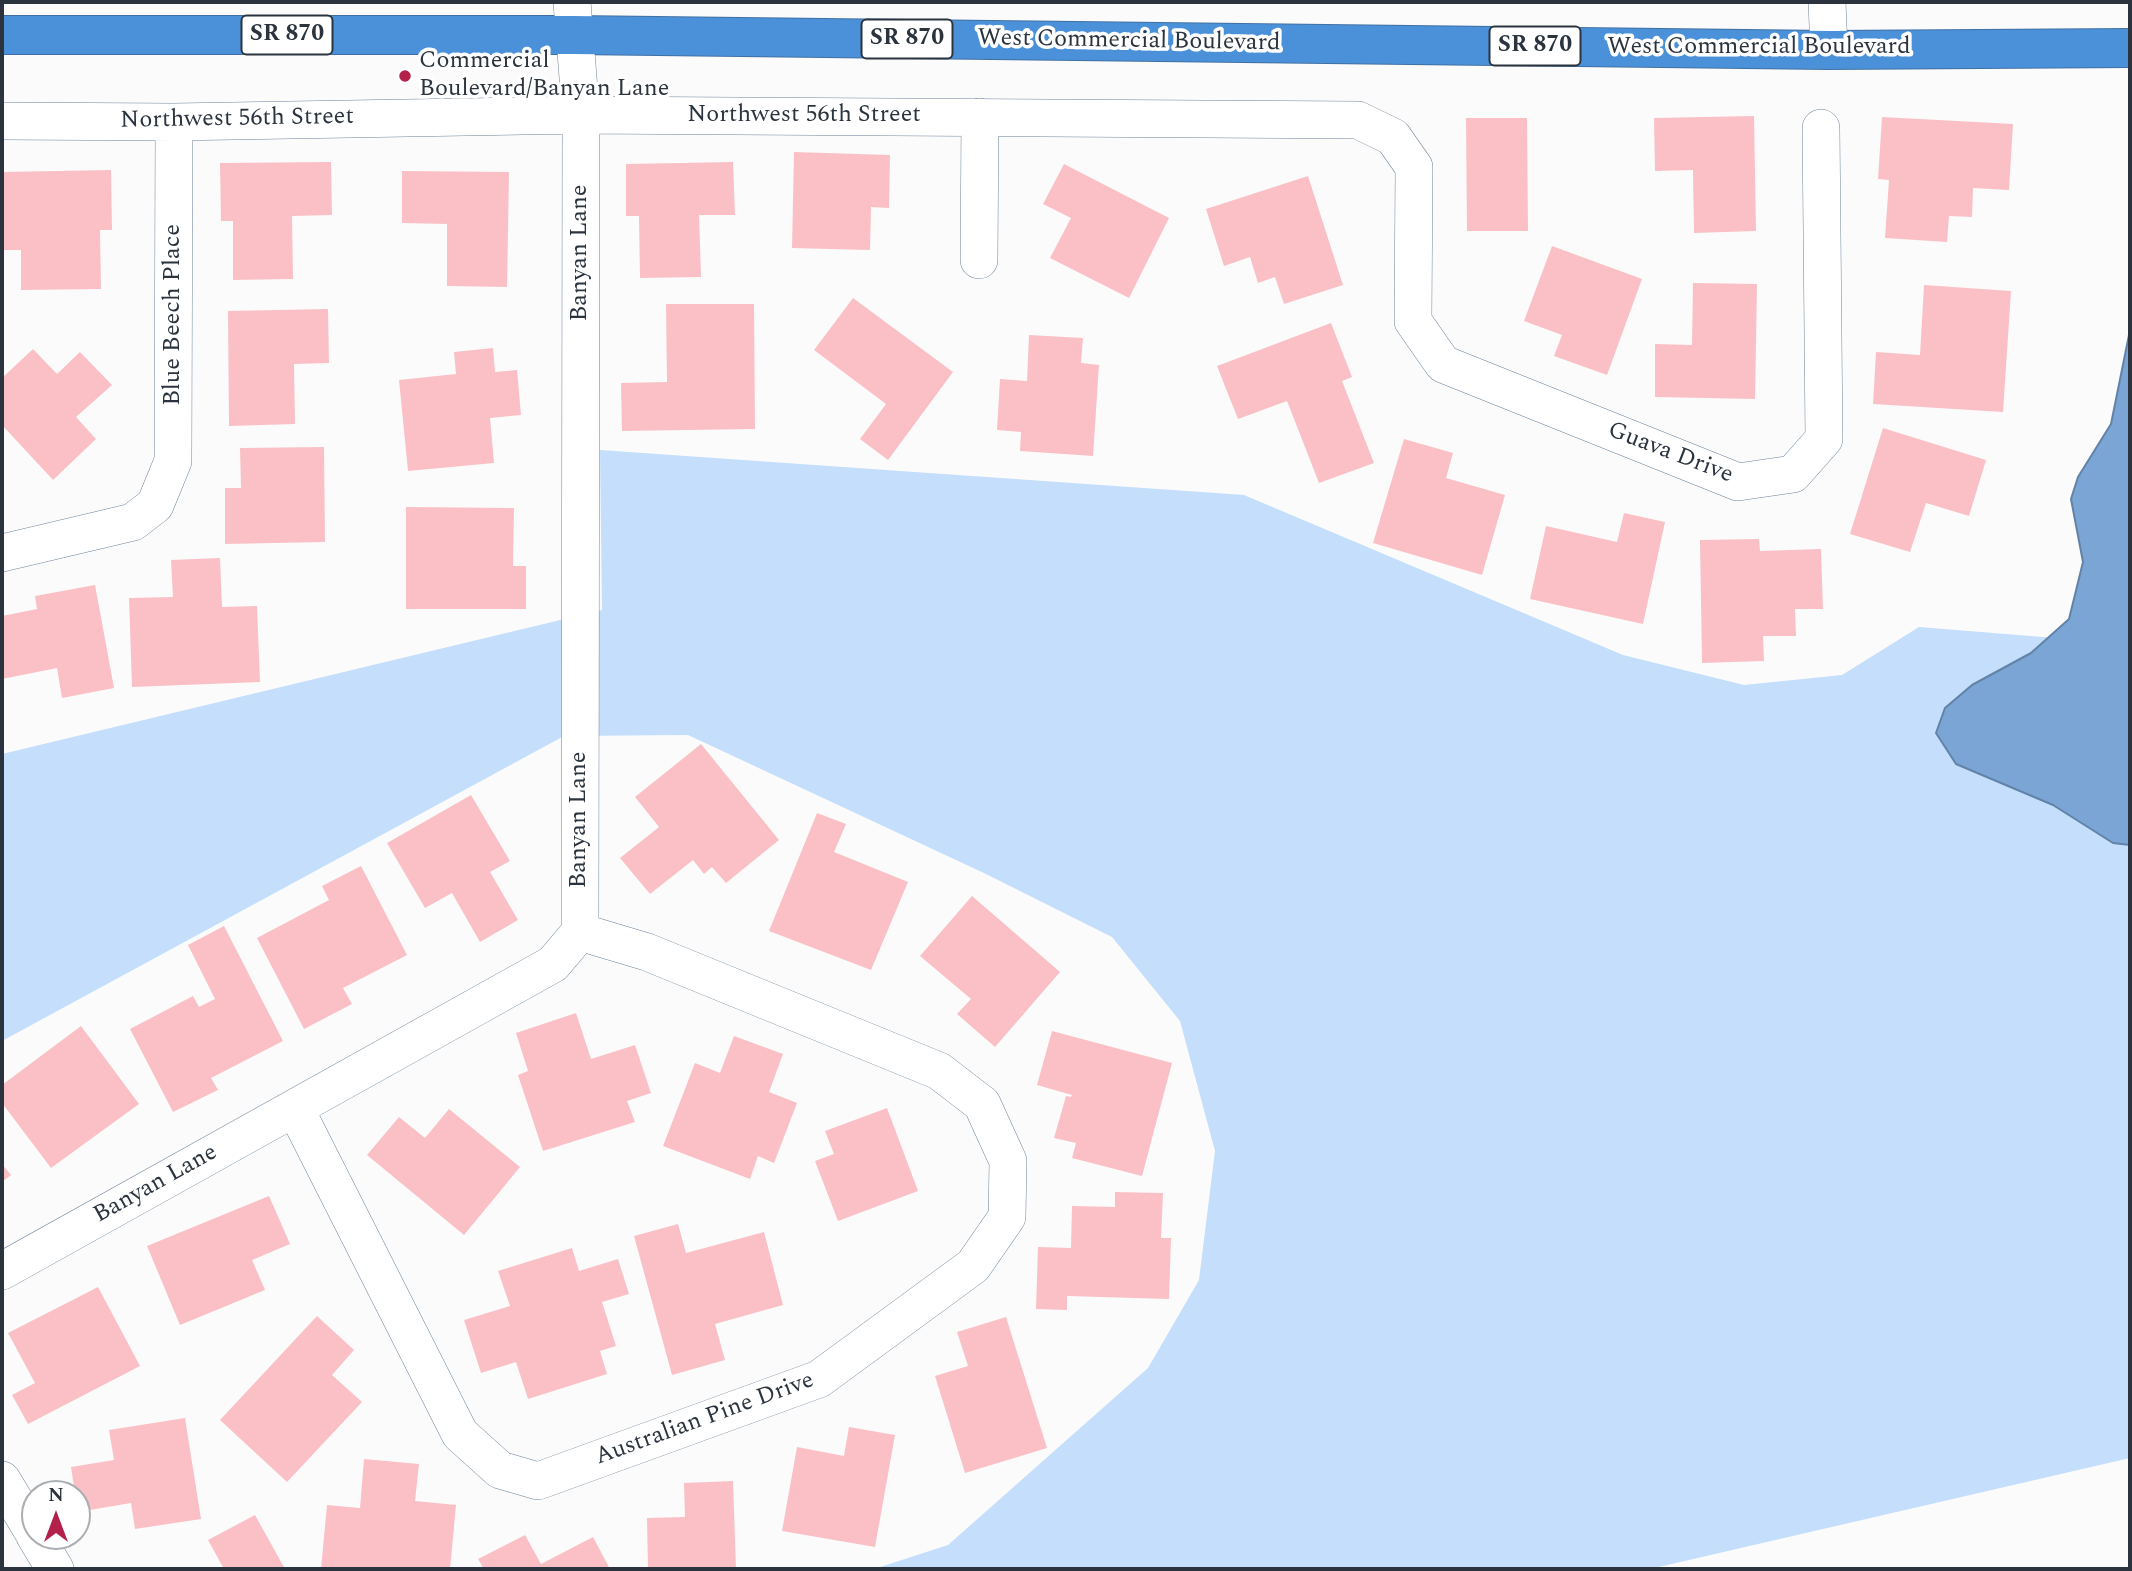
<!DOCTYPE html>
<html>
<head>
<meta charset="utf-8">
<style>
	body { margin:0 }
	#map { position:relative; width:2132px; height:1571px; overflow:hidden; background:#fbfbfb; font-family:Spectral,serif }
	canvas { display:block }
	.frame { position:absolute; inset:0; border:4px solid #2b343e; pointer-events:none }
	.north { position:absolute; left:21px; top:1480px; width:70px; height:70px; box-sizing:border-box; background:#fff; border:2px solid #aaaeb2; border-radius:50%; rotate:0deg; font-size:19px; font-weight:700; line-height:28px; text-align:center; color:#2b343e }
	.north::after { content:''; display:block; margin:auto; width:24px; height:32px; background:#b3214a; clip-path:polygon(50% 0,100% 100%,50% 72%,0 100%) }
</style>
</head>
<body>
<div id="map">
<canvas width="2132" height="1571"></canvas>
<div class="frame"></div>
<div class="north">N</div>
</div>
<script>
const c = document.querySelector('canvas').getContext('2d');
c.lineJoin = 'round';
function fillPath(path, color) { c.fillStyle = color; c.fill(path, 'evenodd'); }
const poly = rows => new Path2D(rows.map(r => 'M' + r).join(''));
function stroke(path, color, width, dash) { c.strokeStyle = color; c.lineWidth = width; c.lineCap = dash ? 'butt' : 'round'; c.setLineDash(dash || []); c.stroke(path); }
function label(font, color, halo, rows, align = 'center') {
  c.font = font + ' Spectral,serif'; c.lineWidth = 7; c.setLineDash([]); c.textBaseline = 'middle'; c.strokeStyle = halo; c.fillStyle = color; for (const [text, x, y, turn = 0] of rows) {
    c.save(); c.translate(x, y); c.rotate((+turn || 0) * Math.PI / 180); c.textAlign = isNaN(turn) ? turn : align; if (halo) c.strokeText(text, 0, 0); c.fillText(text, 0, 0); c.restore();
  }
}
fillPath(poly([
	[600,450,1244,495,1623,655,1744,685,1842,675,1919,627,2130,644,2130,1458,1650,1569,874,1569,948,1545,1148,1368,1199,1280,1215,1151,1180,1021,1112,937,986,874,688,735,564,736,2,1041,2,754,602,610]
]), '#c4defb');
const water = poly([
	[2130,330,2130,845,2113,843,2053,805,1956,764,1936,733,1945,708,1972,685,2031,653,2069,619,2083,562,2071,499,2078,477,2111,424,2130,330]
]);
fillPath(water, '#7aa5d5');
stroke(water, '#6283a8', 2);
fillPath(poly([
	[1754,116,1756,231,1694,233,1693,170,1655,171,1654,118],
	[1882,117,2013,124,2009,190,1973,188,1972,217,1949,216,1947,242,1885,238,1889,180,1878,179],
	[1466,118,1527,118,1528,231,1467,231],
	[794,152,890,155,889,208,871,207,870,250,792,248],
	[331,162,332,215,292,216,293,279,233,280,233,221,221,221,220,163],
	[733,162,735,215,699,215,701,277,640,278,639,216,626,216,626,164],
	[1064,164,1169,218,1129,298,1050,258,1071,218,1043,204],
	[111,170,112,230,100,230,101,289,21,290,21,250,2,250,2,172],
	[402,171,509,172,507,287,447,286,447,224,402,223],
	[1308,176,1343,285,1284,304,1275,277,1258,283,1250,257,1224,266,1206,209],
	[1552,246,1642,279,1607,375,1554,356,1562,335,1524,321],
	[1693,283,1757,284,1755,399,1655,397,1655,344,1692,345],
	[1924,285,2011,291,2003,412,1873,404,1876,352,1920,355],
	[853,298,953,372,888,460,860,439,886,404,814,350],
	[666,304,754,304,755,429,622,431,621,383,667,382],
	[328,309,329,363,294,364,295,424,229,426,228,311],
	[1331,323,1352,377,1342,381,1374,463,1319,483,1287,401,1238,419,1217,366],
	[1029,335,1083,338,1081,363,1099,365,1093,456,1020,451,1021,432,997,430,1000,379,1027,381],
	[493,348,495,372,517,370,521,415,490,418,494,463,408,471,399,380,456,374,454,352],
	[33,349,57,374,80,352,112,385,76,417,96,439,53,480,2,425,2,378],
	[1883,428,1986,460,1969,516,1926,503,1910,552,1850,534],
	[1404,439,1453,453,1446,478,1505,495,1482,575,1373,543],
	[324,447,325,542,225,544,225,488,241,488,240,448],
	[406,507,514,508,513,566,526,566,526,609,406,609],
	[1624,513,1665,522,1643,624,1530,599,1546,526,1617,542],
	[1759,539,1760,551,1821,549,1823,609,1795,609,1796,636,1763,636,1764,661,1702,663,1700,540],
	[220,558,222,607,257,606,260,682,132,687,129,598,173,597,171,560],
	[95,585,114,688,62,698,57,668,2,679,2,616,37,609,35,596],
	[701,744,779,840,726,883,712,867,704,874,693,860,650,894,620,858,659,827,635,797],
	[471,795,510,861,490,872,518,920,480,942,452,893,425,908,387,843],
	[817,813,846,824,834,852,908,882,871,970,769,931],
	[361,866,407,955,343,988,352,1004,304,1029,257,938,329,900,322,886],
	[972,896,1060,972,995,1047,957,1014,971,999,920,956],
	[224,926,283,1041,211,1078,218,1090,173,1112,130,1029,193,996,199,1007,215,999,188,945],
	[576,1013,591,1059,635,1045,651,1093,627,1101,635,1122,543,1151,518,1075,528,1071,516,1033],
	[81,1026,139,1104,51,1168,2,1103,2,1085],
	[1052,1031,1172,1063,1142,1176,1072,1158,1076,1143,1054,1138,1066,1096,1071,1097,1072,1095,1037,1085],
	[734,1036,783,1054,769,1092,797,1103,774,1163,758,1156,750,1179,663,1146,695,1063,720,1073],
	[887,1108,918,1191,838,1221,815,1161,834,1154,825,1131],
	[449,1109,520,1167,464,1235,367,1155,399,1117,425,1138],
	[2,1164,11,1175,2,1182],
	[1115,1192,1163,1193,1161,1238,1171,1238,1169,1299,1067,1296,1067,1310,1036,1309,1038,1247,1071,1248,1072,1206,1115,1207],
	[269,1196,290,1244,252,1260,265,1290,180,1325,147,1246],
	[678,1224,686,1253,764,1232,783,1305,715,1324,725,1360,672,1375,634,1236],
	[572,1248,579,1271,618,1259,629,1294,602,1302,616,1346,600,1351,607,1374,528,1399,516,1362,481,1373,464,1320,510,1306,498,1271],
	[98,1287,140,1366,28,1424,12,1395,35,1383,8,1333],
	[317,1316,354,1350,332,1375,362,1402,287,1482,220,1420],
	[1006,1317,1047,1448,965,1473,935,1376,968,1366,957,1332],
	[185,1418,201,1519,135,1529,131,1503,78,1512,77,1494,75,1494,71,1467,114,1460,109,1430],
	[849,1427,895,1435,875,1547,782,1531,797,1447,844,1456],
	[364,1459,419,1464,415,1501,456,1505,450,1569,321,1569,327,1505,360,1508],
	[733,1481,736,1569,648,1569,647,1518,685,1517,684,1483],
	[255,1515,285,1569,224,1569,208,1540],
	[525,1535,541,1564,593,1537,610,1569,484,1569,478,1559]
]), '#fac0c6');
const minor = poly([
	[1827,2,1829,50],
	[2,121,174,122,581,115,1358,120,1393,137,1414,167,1413,321,1443,364,1738,482,1793,474,1824,439,1821,128],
	[979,260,980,117],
	[2,553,133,522,155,505,173,461,174,122],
	[295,1108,460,1434,500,1470,538,1481,819,1379,973,1266,1007,1217,1008,1161,982,1104,939,1071,647,952,580,932],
	[2,1271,553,964,580,932,581,115,572,2],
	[2,1480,35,1535],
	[35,1536,55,1569]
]);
const highway = poly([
	[2,35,573,35,1829,50,2130,48]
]);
stroke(minor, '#6e849b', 38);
stroke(highway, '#4070a3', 40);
stroke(minor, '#fff', 37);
stroke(highway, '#4b91d9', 38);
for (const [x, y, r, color] of [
	[405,76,7,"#b3214a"]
]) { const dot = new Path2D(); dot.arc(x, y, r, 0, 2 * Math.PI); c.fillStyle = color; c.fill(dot); stroke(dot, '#fff', 2.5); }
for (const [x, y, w] of [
	[287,35,91],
	[907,39,91],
	[1535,46,91]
]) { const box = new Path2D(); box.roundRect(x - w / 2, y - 19.5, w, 39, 5); c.fillStyle = '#fff'; c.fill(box); stroke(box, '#2b343e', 2); }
label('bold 23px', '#2b343e', null, [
	["SR 870",287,35],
	["SR 870",907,39],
	["SR 870",1535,46]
]);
label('24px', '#2b343e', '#fff', [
	["West Commercial Boulevard",1129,42,1],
	["West Commercial Boulevard",1759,48],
	["Northwest 56th Street",804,116],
	["Northwest 56th Street",237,120,-1],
	["Banyan Lane",581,253,-90],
	["Blue Beech Place",174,315,-90],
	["Guava Drive",1670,454,21],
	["Banyan Lane",580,820,-90],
	["Banyan Lane",156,1185,-29],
	["Australian Pine Drive",705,1420,-20]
]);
label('24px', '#2b343e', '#fff', [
	["Commercial",419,62],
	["Boulevard/Banyan Lane",419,90]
], 'left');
</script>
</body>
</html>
